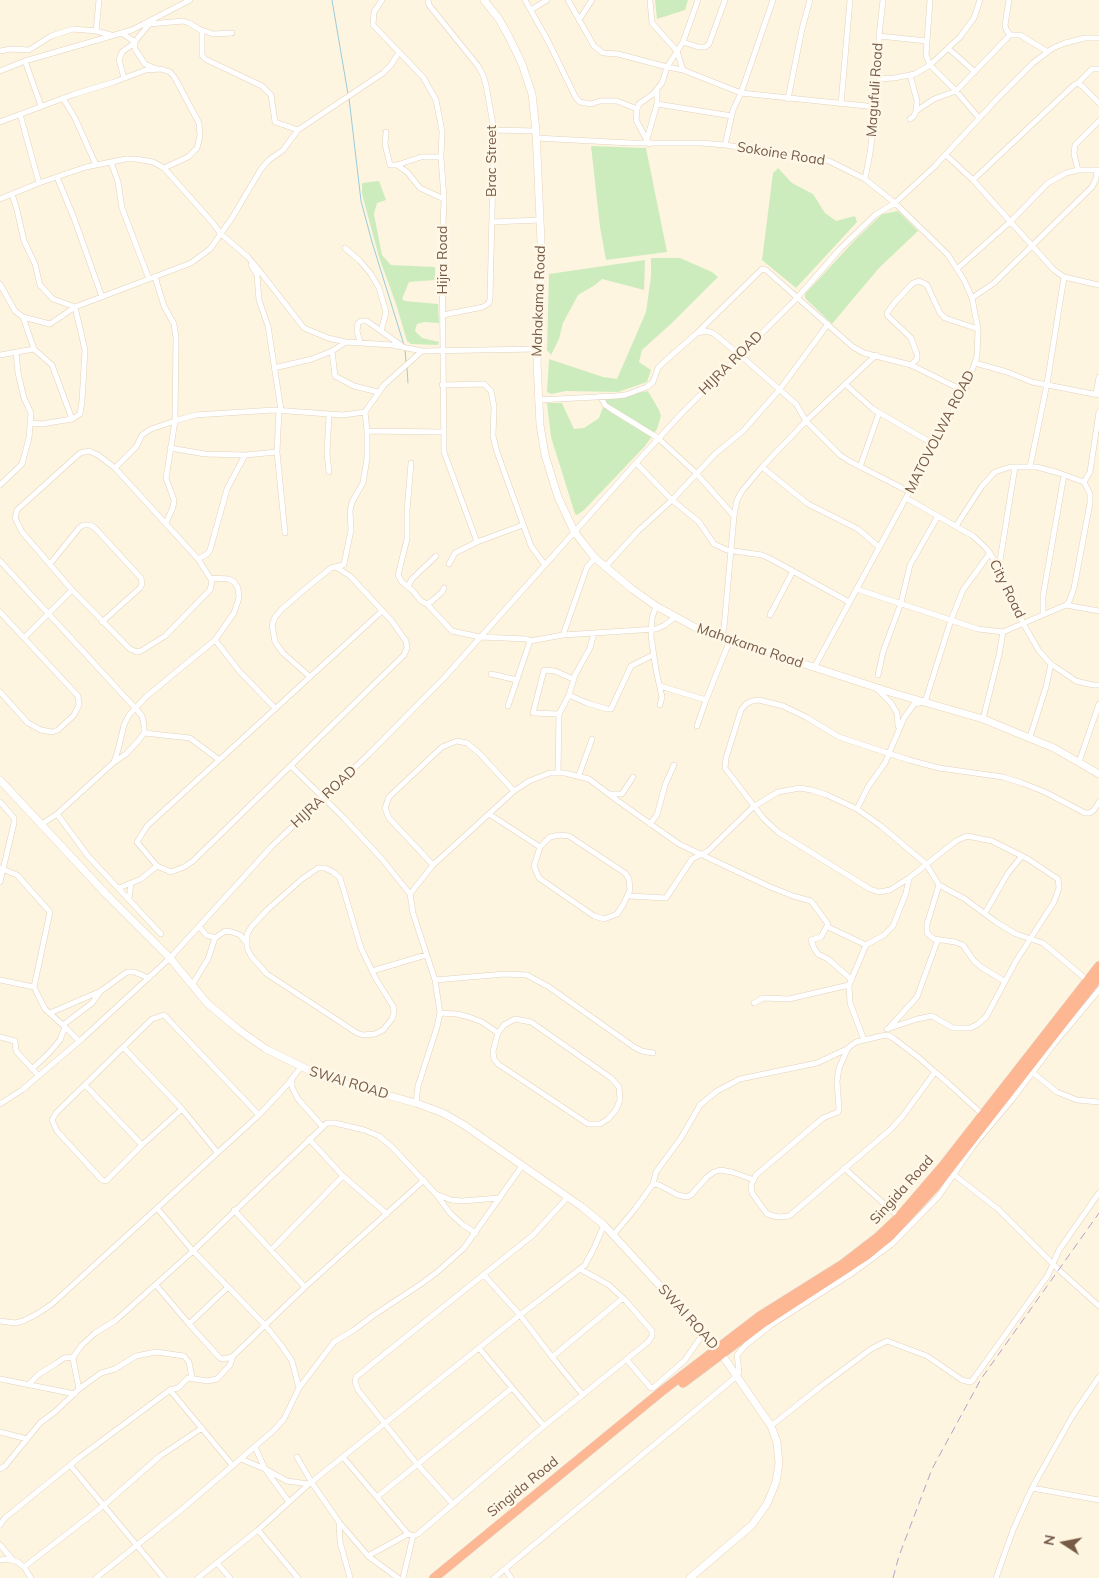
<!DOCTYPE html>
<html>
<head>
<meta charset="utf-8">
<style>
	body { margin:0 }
	#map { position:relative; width:1099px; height:1578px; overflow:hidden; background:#fef5e0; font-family:Mulish,sans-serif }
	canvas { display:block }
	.north { position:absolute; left:1039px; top:1518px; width:50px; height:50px; -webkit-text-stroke:4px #fff8e8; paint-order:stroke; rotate:281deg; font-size:14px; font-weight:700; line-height:20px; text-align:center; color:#775b46 }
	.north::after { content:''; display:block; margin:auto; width:18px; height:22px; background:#775b46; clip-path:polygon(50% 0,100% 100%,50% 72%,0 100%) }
</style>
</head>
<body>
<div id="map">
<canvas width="1099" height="1578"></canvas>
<div class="north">N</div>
</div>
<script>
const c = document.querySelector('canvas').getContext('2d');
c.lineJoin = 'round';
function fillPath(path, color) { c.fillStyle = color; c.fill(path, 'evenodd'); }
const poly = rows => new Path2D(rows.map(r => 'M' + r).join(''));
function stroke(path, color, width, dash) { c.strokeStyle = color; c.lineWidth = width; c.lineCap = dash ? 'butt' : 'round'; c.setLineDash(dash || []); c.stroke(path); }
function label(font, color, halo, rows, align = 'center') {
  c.font = font + ' Mulish,sans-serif'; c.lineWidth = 5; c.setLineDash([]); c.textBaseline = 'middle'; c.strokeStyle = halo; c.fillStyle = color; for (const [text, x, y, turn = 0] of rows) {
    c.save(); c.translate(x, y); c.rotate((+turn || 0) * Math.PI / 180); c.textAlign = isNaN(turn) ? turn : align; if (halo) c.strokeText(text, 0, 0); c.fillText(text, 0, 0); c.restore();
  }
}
fillPath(poly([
	[655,0,688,0,685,10,657,19],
	[591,146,646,148,667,252,606,260,600,227],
	[778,168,792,183,813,194,825,213,836,221,855,216,857,222,796,288,762,260,773,173],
	[379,181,386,200,377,203,374,214,382,255,391,265,435,267,435,280,409,282,402,299,405,301,438,304,439,323,424,322,417,324,415,331,422,338,439,342,438,345,411,344,407,341,396,304,379,257,362,194,362,183],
	[898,211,918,231,879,268,832,324,805,298,805,294,855,240,882,214],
	[651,258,680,258,712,272,718,277,673,322,642,350,639,362,651,370,647,382,618,392,566,391,551,394,547,392,549,359,603,377,617,379,646,312,651,276],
	[645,260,644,290,602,279,595,285,578,295,563,323,559,339,551,355,547,350,549,274],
	[648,391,659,410,661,416,657,429,645,446,627,465,584,510,577,515,575,514,551,437,547,403,562,403,574,429,584,428,599,418,606,399]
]), '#cdecbe');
stroke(poly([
	[332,0,348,94],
	[349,98,361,201,372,242,404,345],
	[405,349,406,362],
	[407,368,408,383]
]), '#99cbdb', 1);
const street = poly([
	[382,0,374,12,373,25,423,77,436,100,442,131,441,157,444,199,442,251,444,452,477,542],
	[428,0,429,5,478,66,483,75,486,85,494,130,490,299,489,303,483,307,443,315],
	[525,0,548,41,576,98,580,102,591,104,600,101,617,101,637,109],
	[568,0,594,46,603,53,618,54,667,67,683,70,741,93,876,107],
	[650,0,652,23,677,51,683,70],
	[930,0,926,55,930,65,956,91,979,118],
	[1009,0,1005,25,1006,29,1010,35],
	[531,10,547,0],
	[579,20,592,0],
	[149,24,183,21,189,23,202,31,202,55,205,59,262,86,271,95,275,122,298,130],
	[199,29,213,34,232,33],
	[96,31,99,0],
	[123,34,135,42,135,49,145,64,156,69],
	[879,36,927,41],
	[683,42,698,47,705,47,709,44,725,0],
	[948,48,975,72],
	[0,51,11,49,29,50,51,36,73,29,96,31,111,35],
	[25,61,41,106],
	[0,71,25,61,132,30,190,0],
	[910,75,917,101,916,111,914,116,910,119],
	[124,78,119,60,122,52,133,44,150,23],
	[879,79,894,78,915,74,930,65,960,37,974,18,980,0],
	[1078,83,1092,69,1099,69],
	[63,98,75,118,96,165],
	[788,99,802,29,810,0],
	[657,104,732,116],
	[841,104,850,0],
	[916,111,934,99,956,91,1010,35,1020,35,1048,52],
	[20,114,39,183],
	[0,122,72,95,114,82,146,70,161,69,170,72,175,78,199,123,200,136,197,148,188,157,164,168],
	[494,130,536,131],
	[386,132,385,144,390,165,397,165,407,172,420,188,444,199],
	[536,138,630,143,701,143,725,145,829,161,865,179,895,203,948,255,964,280,972,298,978,329,977,356,967,385,814,668],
	[647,139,657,104,657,90],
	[649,144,636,120,637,109,639,104,653,94,662,83,667,67,683,42,698,0],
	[725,145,733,110,741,93,773,0],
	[946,155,973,180,1054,270,1064,277,1099,285],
	[111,162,118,182,122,208,149,279],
	[397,165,421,157,441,157],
	[1078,170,1074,154,1075,145,1099,121],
	[57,177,74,218,102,297],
	[865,179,870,153,879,79,879,36,883,0],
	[973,180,1074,85,1078,83,1083,87,1099,103],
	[12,194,17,210,24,241,35,264,40,285,53,299,75,307,85,350,82,401,80,414,72,419,42,424,31,423],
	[0,199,39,183,86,167,126,159,136,159,153,162,164,168,212,222,220,233,248,257,262,274,304,328,328,338,346,342],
	[492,222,540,220],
	[345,248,360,261,371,274,379,288,386,312,381,331],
	[251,265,257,275,259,300,268,326,281,410],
	[958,268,1010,222,1048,183,1066,173,1078,170,1099,170],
	[155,277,164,306,174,324,176,338,175,421,166,478,174,500,173,507,166,523],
	[0,284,15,311,23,317,50,324,75,307,191,263,210,249,232,218,261,169,269,160,283,150,298,130,383,73,391,65,399,52],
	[972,298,994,283,1092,187,1096,179,1097,170],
	[23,317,34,349,52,365,72,419],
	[698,333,706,331,713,333,740,355,796,404,806,421,840,455,849,461,910,492],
	[360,342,357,331,358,323,361,321,367,321,402,346],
	[332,351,335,376,354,386,378,392],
	[0,355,34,349],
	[975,363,1007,372,1032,382,1099,395],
	[911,365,917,359,917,354,911,338,888,316,887,313,895,302,913,283,919,281,927,285,940,313,945,318,978,329],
	[274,368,312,359,332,351,346,342,392,345,422,351],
	[845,384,873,409,935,445],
	[442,385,484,384,491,391,494,407,493,436,497,452,531,546,545,565],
	[1096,394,1099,377],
	[600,396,605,405,611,409,658,438,696,473,734,516],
	[538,400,616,396,625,395,647,387,653,382,658,368,664,362,697,333,762,269,766,270,853,347,864,353,911,365,964,391],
	[279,410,277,452,285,533],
	[367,431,443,432],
	[170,448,205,454,245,455,277,452],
	[411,463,407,511,407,539,398,575,402,582,413,591,421,601,427,604,432,601,442,592,444,588],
	[636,463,672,500,699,522,714,544,727,550,762,555,771,559,849,602],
	[762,467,808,504,858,529,879,547],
	[860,467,879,413],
	[1030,467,1047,384,1064,277],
	[115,468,136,447,142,435,151,429,175,421,195,415,274,410,343,415,365,412,384,385,422,351,538,349],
	[329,472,327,454,329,415],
	[1084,482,1090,472,1099,412],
	[0,485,22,464,29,438,31,413,24,398,18,373,16,352],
	[906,498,973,536,986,548,999,567,1023,623,1039,651,1051,664,1076,681,1093,685,1099,685],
	[198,559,207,554,210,550,227,489,245,455],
	[0,561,136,709,142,716,144,725,144,733,139,740,126,754,113,763,57,814,42,824],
	[50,564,79,528,83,525,90,525,95,528,141,578,142,584,140,588,102,622],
	[449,564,455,553,477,542,523,525],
	[605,567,638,531,672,500,715,454,743,431,780,389,828,324],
	[999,567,1015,467],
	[408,586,412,579,436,556],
	[856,589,978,629,1003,632,1066,605,1069,602,1074,588,1090,503,1090,494,1084,482,1059,473,1037,467,1010,467,995,472,982,486,956,526],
	[427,604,452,631,480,637,527,639,530,641,563,635,656,629,665,625,675,617],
	[1066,605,1099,611],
	[656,606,652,618,651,636,656,670,662,697,660,705],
	[0,612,78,696,79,705,74,715,58,730,52,732,41,730,28,723,0,692],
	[1043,614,1043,596,1064,475],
	[770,615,793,571],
	[563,635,587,567,595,558],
	[721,637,724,628,734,516,737,500,742,491,762,467,806,421,876,355],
	[24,638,72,590,22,532,15,518,17,510,80,453,89,451,98,455,115,468,198,559,212,581,210,590,165,636,141,651,137,652,130,649,72,590],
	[215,640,240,672,275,708],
	[491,674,517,680],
	[878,675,883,652,901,603,910,565,938,516],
	[309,676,283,653,275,642,272,625,275,617,282,609,305,589,331,568,343,565,344,564,351,530,350,511,352,502,363,483,367,458,367,431,365,412],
	[660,686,706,700,730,640],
	[876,688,891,703,897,713,898,726],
	[569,695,587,703,607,709,611,709,631,666,653,655],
	[508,706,530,641],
	[559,714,533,713,544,670,555,671,573,679],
	[983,719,999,655,1003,632],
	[697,726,706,700],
	[144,733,190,738,218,759],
	[1030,737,1046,687,1051,664],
	[114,762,118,750,124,725,129,715,147,696,215,640,234,613,239,598,238,588,234,582,229,579,211,578],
	[1079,762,1099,704],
	[291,766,342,816,382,859,410,894],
	[558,773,559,714,569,695,575,675,590,648,594,633],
	[579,775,592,739],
	[610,794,622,794,633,777],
	[0,802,14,818,14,823,0,882],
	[857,809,868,787,885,763,904,718,914,704,925,702,951,620,963,590,990,553],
	[57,814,88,856,161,934],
	[489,814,540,847,534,866,539,878,594,916,604,919,617,914,623,905,630,890,629,879,625,873,569,836,560,835,550,837,540,847],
	[650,824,657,815,665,785,674,765],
	[433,865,389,818,385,808,389,797,442,747,457,741,467,743,479,753,514,791],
	[157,866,137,842,147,826,382,611],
	[0,868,17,875,50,912,34,987],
	[318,868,325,868,333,872,340,878,361,948,376,979,393,1006,394,1012,392,1019,383,1030,375,1034,363,1035,357,1033,267,974,251,956,247,948,247,934,252,926,267,910,302,879,318,868],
	[909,878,890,890,879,892,870,889,778,832,764,819,725,768,726,758,741,710,746,704,752,701,759,700,783,706,806,717,839,737,909,760,939,768,1003,777,1022,783,1045,792,1085,813,1090,813,1094,810,1099,802],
	[939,885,927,924,927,933,934,939,955,942,963,945,974,961,981,967,1004,981],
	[119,888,141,879,157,866,171,872,184,867,193,861,404,655,407,648,406,641,391,620,350,576,336,567],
	[629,896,666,898,692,859,708,851,753,807,778,792,800,788,811,790,827,795,857,809,881,826,926,864,939,885,965,899,996,922,1016,934,1043,943,1087,980],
	[129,899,131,884],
	[985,913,1008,873,1022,856],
	[199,926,206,935,215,938],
	[828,927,866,945],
	[372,971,426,955],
	[0,980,34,987,45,1009,65,1027,60,1040,49,1053,32,1069],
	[435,980,505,974,527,975,549,987,634,1047,642,1051,653,1053],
	[192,985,208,959,215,938,225,931,232,932,240,935,246,942],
	[754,1003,763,998,789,999,849,985],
	[50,1013,101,991,127,972,134,972,149,978],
	[440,1013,457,1014,469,1017,482,1022,498,1033],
	[515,1019,531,1022,611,1078,619,1087,620,1100,616,1110,608,1119,600,1124,588,1124,498,1064,494,1059,493,1051,498,1033,504,1025,515,1019],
	[63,1025,92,1003,100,992],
	[65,1027,79,1041],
	[888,1029,917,997,938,939],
	[0,1037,15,1041,16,1051,38,1075],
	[864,1040,850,1003,849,985,866,945,884,935,893,926,906,893,909,878,956,841,967,836,992,841,1028,859,1058,879,1059,888,1054,902,1016,961,986,1017,978,1024,970,1028,953,1028,932,1016,917,1019,887,1029],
	[124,1048,182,1109,217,1152],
	[935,1072,902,1117,890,1130,801,1206,789,1216,778,1217,767,1214,752,1193,751,1185,756,1175,823,1118,838,1112,839,1109,837,1081,839,1068,848,1048,856,1042,881,1036,888,1035,893,1038,918,1057,935,1072,948,1083,982,1114],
	[1032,1072,1057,1092,1077,1100,1099,1102],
	[292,1079,292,1087,298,1099,322,1126],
	[85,1085,142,1145],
	[416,1103,418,1086,437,1027,440,1013,435,980,413,913,410,894,433,865,514,791,529,781,550,773,565,773,589,779,618,801,679,844,768,886,793,896,811,901,828,924,821,937,811,940,814,948,818,954,828,959,852,980],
	[0,1104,22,1090,83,1038,170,958,272,846,369,754,444,678,636,463,682,413,797,298,840,249,875,215,895,203,934,167,998,98,1033,63,1053,48,1065,43,1085,38,1099,38],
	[182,1109,142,1145,107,1180,105,1181,102,1180,57,1131,52,1120,56,1113,152,1019,164,1015,259,1115],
	[309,1139,343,1176,387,1214],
	[844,1168,899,1217],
	[953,1174,998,1209,1059,1270,1099,1306],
	[653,1184,656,1172,681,1138,700,1105,717,1091,740,1079,817,1063,847,1049],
	[436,1194,450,1213,463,1225,476,1233],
	[234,1210,305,1287],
	[614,1234,635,1209,653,1184,659,1185,678,1195,687,1197,691,1195,707,1177,714,1172,720,1170,732,1172,754,1180],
	[271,1250,343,1176],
	[484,1275,520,1315,552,1357,583,1395],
	[156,1285,189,1324,219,1357,222,1359,228,1358,233,1356,305,1287,424,1180],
	[0,1321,15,1323,23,1321,37,1314,52,1304,259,1115,287,1085,301,1067],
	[189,1324,228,1287],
	[479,1348,544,1426],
	[552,1357,623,1298],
	[627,1360,651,1388,653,1388,685,1360,703,1334],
	[0,1379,75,1394],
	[29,1384,39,1374,57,1363,64,1358,74,1357],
	[299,1388,334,1342,354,1330,374,1315,421,1284,436,1273,464,1248,522,1166],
	[79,1389,73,1359,74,1356,82,1345,95,1333,115,1321,193,1251,327,1123,335,1123,364,1130,379,1136,392,1147,436,1194,451,1200,462,1201,499,1198],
	[170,1390,233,1466],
	[771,1426,820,1387,871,1349,887,1341,927,1356,962,1380,970,1382,972,1381,1048,1275,1059,1250,1099,1193],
	[0,1432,27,1439],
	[255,1447,265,1469,289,1502],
	[297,1457,312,1483,339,1522,340,1542,350,1578],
	[343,1457,408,1534,413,1536,418,1534,544,1426,648,1342,652,1336,652,1331,626,1301,609,1285,580,1269],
	[241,1459,265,1469,287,1481,309,1484],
	[70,1465,164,1578],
	[0,1469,5,1466,40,1423,56,1411,79,1389,101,1373,115,1369,136,1356,156,1352,184,1356,189,1362,192,1378],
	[1032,1488,1099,1500],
	[377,1497,512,1388],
	[453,1504,417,1464,358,1390,355,1382,356,1377,533,1235,568,1197],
	[339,1522,368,1556,398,1578],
	[0,1525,5,1518,80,1457,170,1390,178,1388,188,1378,208,1381,217,1379,230,1365,233,1356],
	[258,1530,298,1578],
	[0,1545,13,1560],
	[368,1556,408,1534],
	[0,1560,8,1559,18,1562,24,1567,31,1578],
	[217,1563,230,1578],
	[24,1567,103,1506,160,1456,202,1428],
	[505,1569,511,1578],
	[96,1578,181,1510,273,1431,284,1419,299,1388,292,1361,281,1345,265,1325,193,1251,157,1208],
	[198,1578,258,1530,309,1484,520,1315,585,1265,594,1248,604,1225],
	[403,1578,413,1536],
	[494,1578,737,1376,739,1372,737,1355,746,1345,771,1325,851,1274,892,1244,938,1197,974,1145,1011,1101,1054,1044,1099,990],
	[996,1578,1013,1530,1032,1488,1073,1415,1099,1377]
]);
const secondary = poly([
	[484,0,499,19,509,37,522,64,532,94,536,131,541,242,540,327,537,363,540,425,545,455,558,497,574,531,583,543,595,558,632,589,656,606,700,630,893,693,983,719,1054,748,1099,774],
	[0,780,106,894,170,958,207,1003,239,1030,266,1049,325,1078,416,1103,443,1113,464,1125,582,1207,604,1225,718,1349,771,1426,777,1442,779,1463,776,1482,767,1504,752,1525,690,1578]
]);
const highway = poly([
	[683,1383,763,1323,867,1255,891,1235,936,1186,1099,977],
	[434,1578,662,1391,760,1316,843,1264,878,1237,899,1217,942,1167,1099,966]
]);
stroke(street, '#e3d1bc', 6);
stroke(secondary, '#e8d3b9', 8);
stroke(highway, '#e1dbd6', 10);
stroke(street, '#fff', 5);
stroke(secondary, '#fff', 7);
stroke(highway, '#fdb792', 9);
stroke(poly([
	[893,1578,899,1556,932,1469,981,1379,1099,1213]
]), '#b89fc8', 1, [8, 5]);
label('14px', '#775b46', '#fff8e8', [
	["Magufuli Road",875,90,-86],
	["Sokoine Road",781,154,9],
	["Brac Street",492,161,-90],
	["Hijra Road",443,260,-90],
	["Mahakama Road",539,301,-88],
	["HIJRA ROAD",731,363,-45],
	["MATOVOLWA ROAD",940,432,-63],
	["City Road",1007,589,64],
	["Mahakama Road",750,646,19],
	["HIJRA ROAD",324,797,-43],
	["SWAI ROAD",349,1083,17],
	["Singida Road",902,1190,-48],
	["SWAI ROAD",688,1317,48],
	["Singida Road",523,1487,-39]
]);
</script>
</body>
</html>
